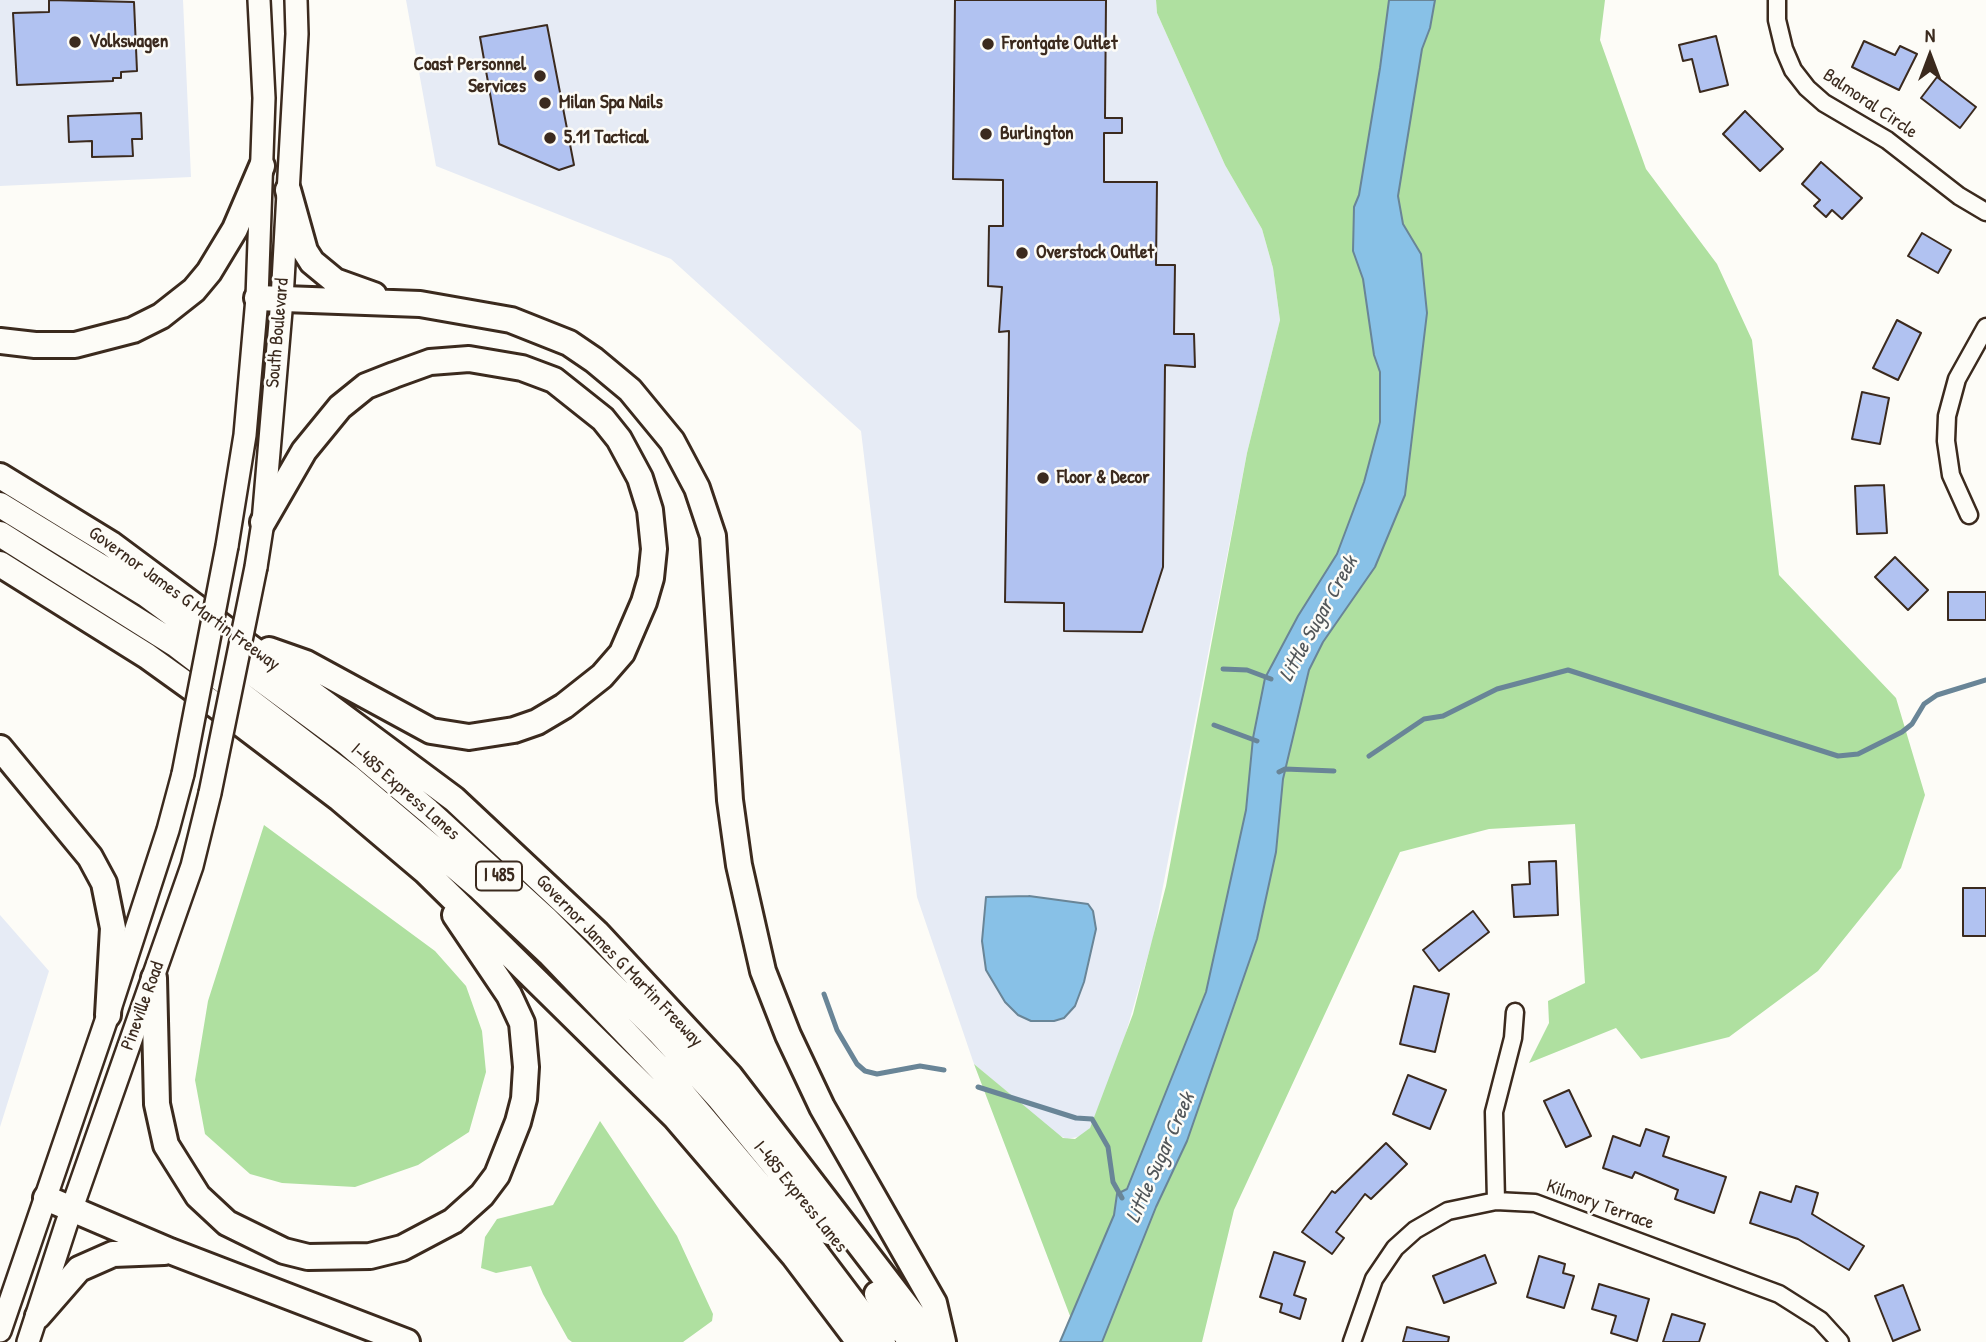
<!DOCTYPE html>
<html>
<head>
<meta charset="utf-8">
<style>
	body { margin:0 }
	#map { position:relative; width:1986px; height:1342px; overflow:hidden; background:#fdfcf7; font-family:"Patrick Hand",sans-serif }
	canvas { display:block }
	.north { position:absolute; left:1895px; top:21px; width:70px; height:70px; -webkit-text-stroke:5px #fdfcf7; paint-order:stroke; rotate:0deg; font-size:19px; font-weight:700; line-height:28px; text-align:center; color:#3b2a1e }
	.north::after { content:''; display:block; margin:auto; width:24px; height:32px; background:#3b2a1e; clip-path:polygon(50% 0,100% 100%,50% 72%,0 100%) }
</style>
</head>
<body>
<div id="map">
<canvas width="1986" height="1342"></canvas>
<div class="north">N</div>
</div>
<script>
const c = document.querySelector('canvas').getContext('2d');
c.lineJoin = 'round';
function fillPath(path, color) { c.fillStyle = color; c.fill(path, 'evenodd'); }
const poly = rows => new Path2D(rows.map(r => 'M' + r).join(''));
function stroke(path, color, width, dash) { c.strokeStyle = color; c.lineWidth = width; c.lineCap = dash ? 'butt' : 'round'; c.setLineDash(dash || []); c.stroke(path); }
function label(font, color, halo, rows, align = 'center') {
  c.font = font + ' "Patrick Hand",sans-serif'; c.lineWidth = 5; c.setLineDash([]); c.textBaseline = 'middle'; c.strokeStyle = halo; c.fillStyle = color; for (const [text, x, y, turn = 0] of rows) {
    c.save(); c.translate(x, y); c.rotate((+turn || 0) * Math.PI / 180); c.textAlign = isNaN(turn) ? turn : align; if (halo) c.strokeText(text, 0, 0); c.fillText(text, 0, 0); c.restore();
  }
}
fillPath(poly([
	[0,0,183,0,191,177,0,186],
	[406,0,1156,0,1157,13,1225,165,1262,229,1273,268,1280,320,1247,453,1153,938,1118,1061,1090,1128,1082,1136,1067,1139,1056,1134,974,1064,917,897,861,431,671,259,436,166],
	[0,915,49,971,0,1127]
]), '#e6ebf5');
fillPath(poly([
	[1156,0,1605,0,1600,40,1646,169,1717,264,1752,340,1779,575,1896,698,1925,795,1901,868,1818,971,1729,1037,1641,1059,1616,1028,1529,1063,1549,1023,1548,1001,1585,983,1575,824,1489,829,1400,852,1234,1210,1202,1342,1080,1342,974,1064,1063,1138,1075,1139,1090,1128,1133,1014,1166,886,1247,453,1280,320,1273,268,1262,229,1225,165,1157,13],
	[264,825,435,951,466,986,482,1031,486,1072,469,1132,418,1165,355,1187,282,1183,250,1174,205,1134,195,1080,208,1001],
	[600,1121,677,1236,713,1314,712,1321,683,1342,572,1342,568,1339,543,1294,531,1266,496,1273,481,1268,485,1237,497,1219,553,1205]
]), '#afe0a0');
const water = poly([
	[1389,0,1435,0,1430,28,1422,49,1398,196,1403,224,1421,254,1427,313,1405,495,1375,567,1323,642,1309,670,1283,779,1276,852,1257,939,1187,1141,1156,1207,1102,1342,1060,1342,1114,1215,1117,1194,1127,1189,1206,992,1246,810,1253,738,1265,678,1298,616,1337,554,1364,482,1380,422,1380,372,1374,355,1363,279,1353,251,1354,207,1359,195,1380,68,1389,0],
	[1029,896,1088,904,1093,911,1096,929,1084,982,1075,1006,1064,1018,1054,1021,1031,1021,1018,1015,1005,1002,986,970,982,941,986,897,1029,896]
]);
fillPath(water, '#88c1e7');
stroke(water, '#698597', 2);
stroke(poly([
	[1223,669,1247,670,1271,679],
	[1214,725,1257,741],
	[1369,756,1424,719,1443,716,1497,689,1568,670,1838,756,1858,754,1902,732,1912,724,1924,704,1937,695,1986,680],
	[1279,772,1285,769,1334,771],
	[824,994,837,1030,857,1064,865,1071,877,1074,920,1066,944,1070],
	[978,1087,1076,1118,1092,1119,1108,1147,1113,1182,1122,1198]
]), '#698597', 5);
const building = poly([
	[49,0,134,2,137,71,121,72,121,78,113,78,113,81,17,85,13,13,49,12,49,0],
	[955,0,1106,0,1105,118,1122,118,1122,133,1104,133,1104,182,1157,182,1156,265,1175,265,1174,334,1194,334,1195,367,1165,365,1163,567,1142,632,1064,631,1064,603,1005,602,1009,331,999,332,1002,287,988,286,989,226,1003,226,1003,180,953,179,955,0],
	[547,25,574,165,559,170,499,144,480,37,547,25],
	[1716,36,1728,85,1700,92,1692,59,1683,61,1679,45,1716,36],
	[1864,41,1895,55,1900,46,1917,54,1899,90,1852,67,1864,41],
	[1937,77,1976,107,1960,128,1921,98,1937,77],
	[1745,111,1783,149,1760,171,1723,134,1745,111],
	[141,113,142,139,132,139,133,156,92,157,92,141,69,142,68,116,141,113],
	[1821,162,1862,198,1842,219,1832,210,1826,217,1814,206,1820,200,1802,184,1821,162],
	[1922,233,1951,250,1938,273,1908,256,1922,233],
	[1897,320,1921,333,1898,380,1873,368,1897,320],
	[1862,392,1889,398,1880,444,1852,439,1862,392],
	[1884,485,1887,533,1857,534,1855,486,1884,485],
	[1895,557,1928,590,1908,610,1875,577,1895,557],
	[1948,592,1986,592,1986,620,1948,620,1948,592],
	[1556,861,1558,915,1514,917,1512,885,1530,884,1529,862,1556,861],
	[1963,888,1986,888,1986,936,1963,936,1963,888],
	[1473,911,1489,932,1439,971,1423,950,1473,911],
	[1414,986,1449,994,1435,1052,1400,1044,1414,986],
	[1408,1075,1446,1090,1430,1129,1393,1114,1408,1075],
	[1569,1090,1591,1136,1566,1147,1544,1101,1569,1090],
	[1646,1129,1669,1137,1663,1156,1726,1177,1714,1213,1675,1199,1678,1190,1635,1172,1632,1178,1603,1168,1613,1136,1640,1146,1646,1129],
	[1386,1143,1407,1164,1371,1199,1365,1194,1336,1232,1344,1238,1332,1254,1302,1232,1332,1191,1335,1193,1386,1143],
	[1796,1186,1818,1193,1812,1214,1864,1246,1849,1270,1798,1239,1750,1223,1760,1192,1791,1202,1796,1186],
	[1274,1252,1305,1262,1294,1295,1306,1299,1300,1319,1280,1312,1282,1304,1260,1297,1274,1252],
	[1485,1255,1496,1283,1444,1303,1433,1276,1485,1255],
	[1539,1256,1565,1264,1563,1273,1574,1276,1564,1308,1527,1297,1539,1256],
	[1599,1284,1649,1299,1637,1341,1611,1333,1616,1316,1592,1309,1599,1284],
	[1903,1285,1920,1330,1893,1341,1875,1296,1903,1285],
	[1672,1314,1705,1324,1699,1342,1663,1342,1672,1314],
	[1407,1327,1449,1337,1448,1342,1403,1342,1407,1327]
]);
fillPath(building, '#b1c2f1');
stroke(building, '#3b2a1e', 2);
const minor = poly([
	[1777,0,1777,20,1784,49,1793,70,1807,88,1824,103,1887,140,1959,196,1986,212],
	[1969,515,1951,475,1946,441,1947,416,1957,379,1986,327],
	[1496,1201,1494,1112,1513,1038,1515,1012],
	[1352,1342,1374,1279,1395,1248,1415,1230,1448,1211,1496,1201,1535,1203,1779,1294,1820,1320,1840,1342]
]);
const major = poly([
	[227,546,245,435,257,298,264,98,259,0],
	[256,567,263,522,282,299,297,34,296,0],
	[0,1331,108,1015,168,830,183,774],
	[28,1342,66,1225,192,866,210,793]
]);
const highway = poly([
	[288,190,305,251,312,262,335,281,374,295],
	[257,298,420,304,511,320,569,343,594,360,630,390,672,441,697,488,713,536,730,800,739,865,763,971,788,1035,822,1107,934,1303,943,1342],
	[0,341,35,345,75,345,133,330,161,316,194,290,209,272,235,229,262,166],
	[0,476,111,544,454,799,597,933,730,1076,934,1342],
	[0,505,147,595,346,742,428,811,545,918,659,1032,719,1098,829,1232],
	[263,522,304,451,340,407,366,386,394,375,430,362,469,359,522,368,554,380,603,419,619,439,640,478,650,510,654,549,651,578,644,602,622,653,602,676,564,706,537,722,514,730,469,737,431,731,306,663,269,650],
	[0,534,175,644,348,776,479,887,549,953,672,1081,809,1244,883,1342],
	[0,564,147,656,236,720,340,799,425,871,675,1117,794,1256,859,1342],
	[0,748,90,857,104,883,113,928,108,1015],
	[154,978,157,1104,166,1145,198,1196,227,1223,284,1251,308,1257,370,1256,402,1248,453,1221,482,1195,497,1175,518,1122,524,1099,526,1067,522,1023,509,995,455,915],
	[46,1198,170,1251,407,1342],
	[877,1294,911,1342],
	[38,1316,79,1269,113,1254,164,1252]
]);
stroke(minor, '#3b2a1e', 21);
stroke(major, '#3b2a1e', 26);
stroke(highway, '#3b2a1e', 30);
stroke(minor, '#fdfcf7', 16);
stroke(major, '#fdfcf7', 21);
stroke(highway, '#fdfcf7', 24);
const majorBridge = poly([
	[183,774,227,546],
	[210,793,256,567]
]);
stroke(majorBridge, '#3b2a1e', 26, []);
stroke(majorBridge, '#fdfcf7', 21);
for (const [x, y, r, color] of [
	[75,42,7,"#3b2a1e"],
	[988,44,7,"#3b2a1e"],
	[540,76,7,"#3b2a1e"],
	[545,103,7,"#3b2a1e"],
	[986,134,7,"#3b2a1e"],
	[550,138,7,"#3b2a1e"],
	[1022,253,7,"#3b2a1e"],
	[1043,478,7,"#3b2a1e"]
]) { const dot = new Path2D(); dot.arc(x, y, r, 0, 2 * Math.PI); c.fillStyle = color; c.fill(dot); stroke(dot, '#fdfcf7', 2.5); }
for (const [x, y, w] of [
	[499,876,46]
]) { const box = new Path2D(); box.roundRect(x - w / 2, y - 14.5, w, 29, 5); c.fillStyle = '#fdfcf7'; c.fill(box); stroke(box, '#3b2a1e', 2); }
label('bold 18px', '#3b2a1e', null, [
	["I 485",499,876]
]);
label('bold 19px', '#3b2a1e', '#fdfcf7', [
	["Volkswagen",89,42],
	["Frontgate Outlet",1002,44],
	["Coast Personnel",526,65,"right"],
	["Services",526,87,"right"],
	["Milan Spa Nails",559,103],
	["Burlington",1000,134],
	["5.11 Tactical",564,138],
	["Overstock Outlet",1036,253],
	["Floor & Decor",1057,478]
], 'left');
label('19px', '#3b2a1e', '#fdfcf7', [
	["Balmoral Circle",1870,104,34],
	["South Boulevard",278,333,-85],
	["Governor James G Martin Freeway",184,599,36],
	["I-485 Express Lanes",405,792,41],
	["Governor James G Martin Freeway",619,961,46],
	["Pineville Road",143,1006,-70],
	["I-485 Express Lanes",800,1197,51],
	["Kilmory Terrace",1600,1205,20]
]);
label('italic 21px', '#52575a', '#fdfcf7', [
	["Little Sugar Creek",1319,619,-61],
	["Little Sugar Creek",1161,1158,-66]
]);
</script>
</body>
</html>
